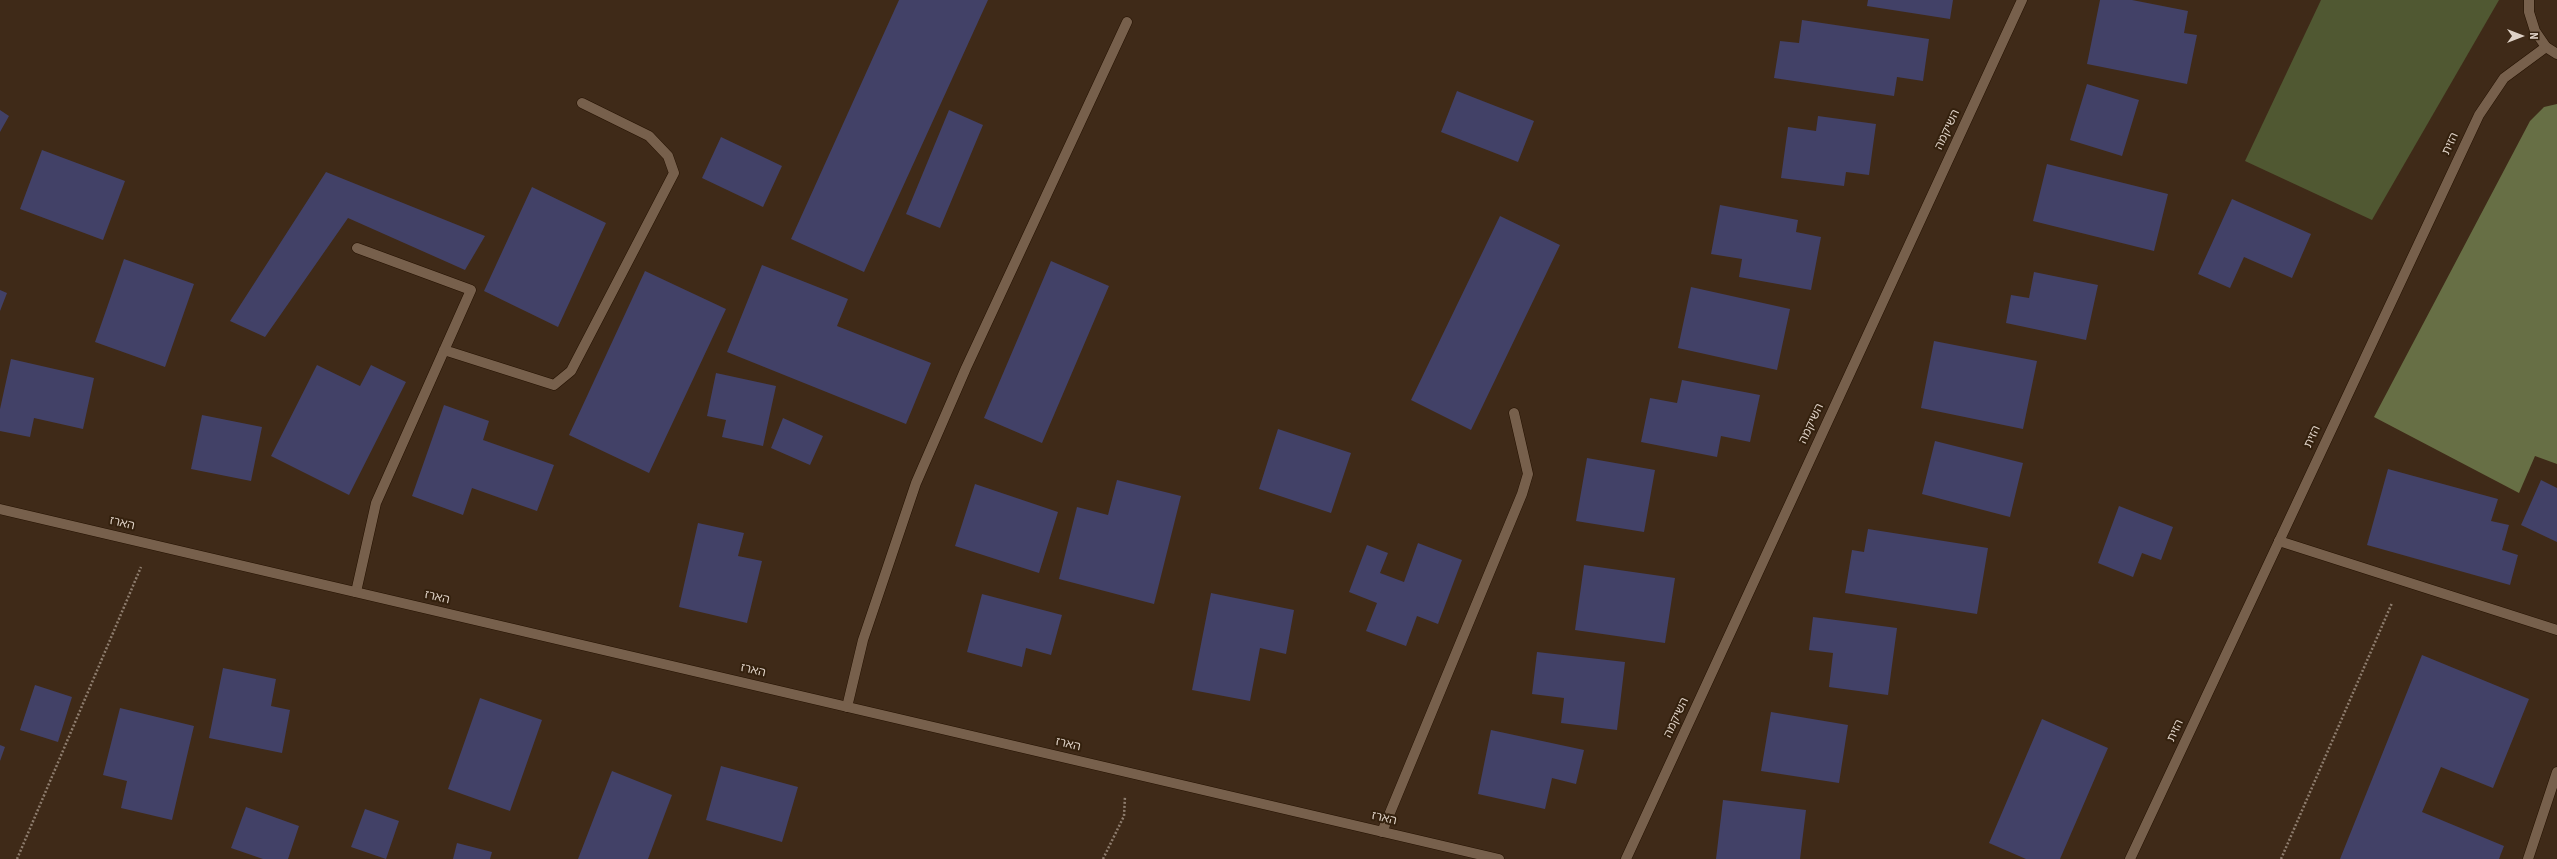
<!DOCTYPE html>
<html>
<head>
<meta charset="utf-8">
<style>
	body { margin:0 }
	#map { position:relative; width:2557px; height:859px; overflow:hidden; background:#3f2a18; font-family:"Source Sans 3",sans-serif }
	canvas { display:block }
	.north { position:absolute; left:2501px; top:16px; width:40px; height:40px; -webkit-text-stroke:3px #34210e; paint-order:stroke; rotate:90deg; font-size:11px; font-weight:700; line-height:16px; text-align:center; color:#dfd2c7 }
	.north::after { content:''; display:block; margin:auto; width:14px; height:18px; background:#dfd2c7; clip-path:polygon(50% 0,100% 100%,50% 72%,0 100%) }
</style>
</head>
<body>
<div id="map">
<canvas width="2557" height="859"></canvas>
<div class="north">N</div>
</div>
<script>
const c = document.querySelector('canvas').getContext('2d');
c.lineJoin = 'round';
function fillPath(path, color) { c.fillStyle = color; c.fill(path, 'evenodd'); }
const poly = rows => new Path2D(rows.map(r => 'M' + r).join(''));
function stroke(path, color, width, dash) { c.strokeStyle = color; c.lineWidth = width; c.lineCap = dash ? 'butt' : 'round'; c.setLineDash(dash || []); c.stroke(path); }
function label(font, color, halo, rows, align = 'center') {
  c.font = font + ' "Source Sans 3","Noto Sans Hebrew",sans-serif'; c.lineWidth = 4; c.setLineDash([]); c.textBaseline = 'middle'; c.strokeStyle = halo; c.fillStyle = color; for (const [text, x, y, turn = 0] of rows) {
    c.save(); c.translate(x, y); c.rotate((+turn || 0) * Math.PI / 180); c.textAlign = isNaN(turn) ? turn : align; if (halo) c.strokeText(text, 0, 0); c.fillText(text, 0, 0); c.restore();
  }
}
fillPath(poly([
	[2321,0,2499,0,2372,220,2245,161]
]), '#505832');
fillPath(poly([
	[2557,104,2557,464,2535,456,2519,493,2374,417,2530,121,2544,107]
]), '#676f45');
fillPath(poly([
	[899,0,988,0,864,272,791,239],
	[1868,0,1953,0,1950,19,1867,6],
	[2100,0,2132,0,2188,11,2184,33,2197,35,2187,84,2087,64],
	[1802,20,1929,39,1923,81,1897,77,1894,96,1774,78,1780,41,1799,43],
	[2087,84,2139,100,2122,156,2070,140],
	[1457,91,1534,121,1518,162,1441,132],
	[0,110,9,116,0,132],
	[949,110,983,125,940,228,906,214],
	[1818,116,1876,124,1869,175,1846,172,1844,186,1781,178,1788,127,1816,131],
	[721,137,782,166,763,207,702,178],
	[42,150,125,181,103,240,20,209],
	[2047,164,2168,194,2154,251,2033,221],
	[326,172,485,236,465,270,348,218,265,337,230,321],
	[532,187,606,223,558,327,484,291],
	[2232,199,2311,234,2292,278,2244,257,2230,288,2198,274],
	[1720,205,1798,220,1796,232,1821,237,1811,290,1739,277,1742,259,1711,254],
	[1500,216,1560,245,1471,430,1411,400],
	[124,259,194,284,165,367,95,342],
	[1051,261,1109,286,1042,443,984,418],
	[762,265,848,299,837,326,931,363,906,424,727,352],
	[645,271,726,309,649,473,569,435],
	[2034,272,2098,285,2086,340,2006,323,2011,295,2029,298],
	[1691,287,1790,309,1777,370,1678,348],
	[0,290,7,293,0,311],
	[1934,341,2037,361,2023,429,1921,408],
	[11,359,94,378,83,429,34,418,30,437,0,431,0,409],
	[317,365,360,386,371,365,406,382,349,495,271,456],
	[716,373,776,386,763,446,722,437,726,420,707,416],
	[1682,380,1760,395,1750,442,1721,436,1717,457,1641,442,1650,398,1677,403],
	[444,405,489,421,483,440,554,465,537,511,472,488,463,515,412,496],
	[202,415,262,427,251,481,191,469],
	[783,418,823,436,810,465,771,448],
	[1278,429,1351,453,1331,513,1259,489],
	[1935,441,2023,463,2010,517,1922,494],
	[1587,458,1655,470,1644,532,1576,521],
	[2388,469,2498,499,2491,521,2509,525,2502,550,2518,555,2510,585,2367,545],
	[1117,480,1181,496,1154,604,1059,579,1077,507,1108,515],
	[2541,480,2557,488,2557,542,2521,525],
	[975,484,1058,512,1039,573,955,546],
	[2119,506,2173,527,2161,560,2142,553,2133,577,2098,563],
	[698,523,744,533,738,556,762,561,747,623,679,607],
	[1868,529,1988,548,1977,614,1845,593,1852,550,1864,552],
	[1418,543,1462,560,1438,624,1417,616,1406,646,1366,631,1377,603,1349,592,1367,545,1388,553,1380,573,1404,582],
	[1584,565,1675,578,1665,643,1575,630],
	[1211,593,1294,610,1286,654,1260,648,1250,701,1192,690],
	[982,594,1062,615,1051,655,1026,648,1022,667,967,652],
	[1813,617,1897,628,1888,695,1829,687,1833,653,1809,650],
	[1537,652,1625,662,1617,730,1561,723,1564,698,1532,694],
	[2422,655,2529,699,2493,788,2441,767,2422,812,2504,846,2499,859,2340,859],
	[223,668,276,679,271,706,290,710,282,753,209,738],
	[35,685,72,697,58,742,20,730],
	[480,698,542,720,510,811,448,789],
	[120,708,194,726,172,820,121,808,127,781,103,775],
	[1771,712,1848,725,1839,783,1761,771],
	[2042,719,2108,748,2060,859,2026,859,1989,843],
	[1491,730,1584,750,1576,784,1552,778,1545,809,1478,794],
	[0,745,5,747,0,761],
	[721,766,798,787,782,842,706,820],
	[612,771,672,795,648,859,578,859],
	[1723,800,1806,810,1800,859,1716,859],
	[246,807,299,826,288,859,263,859,231,848],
	[365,809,399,821,386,859,351,847],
	[457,843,492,852,490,859,453,859]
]), '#424167');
const service = poly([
	[444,350,554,385,571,371,674,173,668,156,649,136,582,103],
	[2279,541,2557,630],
	[356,592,376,503,471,290,357,248],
	[847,707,863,640,916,483,966,368,1127,22],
	[1382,832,1522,494,1528,474,1514,413],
	[2528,859,2557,772]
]);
const minor = poly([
	[1626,859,2022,0],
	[2130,859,2479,115,2504,78,2546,47]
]);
const tertiary = poly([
	[2529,0,2529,12,2535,31,2546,47,2557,54],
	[0,509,1499,859]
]);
stroke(service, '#251202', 11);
stroke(minor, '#251202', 11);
stroke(tertiary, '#251202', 11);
stroke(poly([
	[17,859,141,567],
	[1103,859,1124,816,1125,796],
	[2281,859,2392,603]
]), '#8e7d6e', 2.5, [2, 2]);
stroke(service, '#77604c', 10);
stroke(minor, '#77604c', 10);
stroke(tertiary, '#77604c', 10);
label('12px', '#dfd2c7', '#34210e', [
	["השיקמה",1948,130,-65],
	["הזית",2451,144,-65],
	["השיקמה",1812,424,-65],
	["הזית",2313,437,-65],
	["הארז",122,524,13],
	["הארז",437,598,13],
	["הארז",753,671,13],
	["השיקמה",1677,718,-65],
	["הזית",2176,731,-65],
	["הארז",1068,745,13],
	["הארז",1384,819,13]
]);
</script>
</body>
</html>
